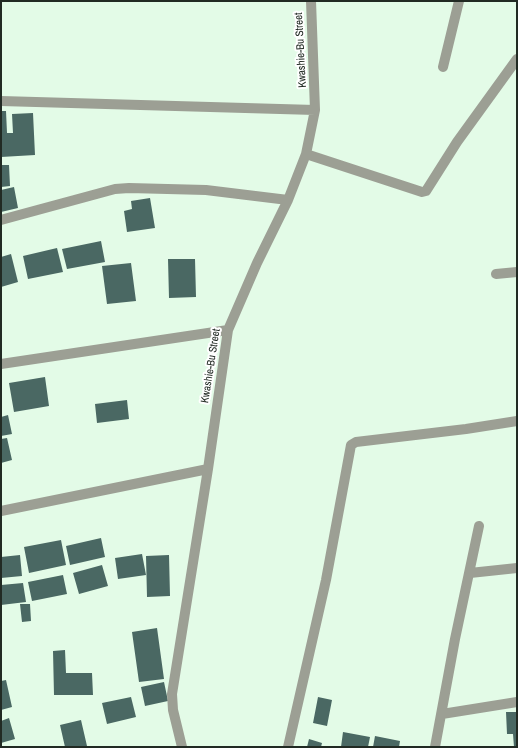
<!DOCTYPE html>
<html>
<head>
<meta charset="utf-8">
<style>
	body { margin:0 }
	#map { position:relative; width:518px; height:748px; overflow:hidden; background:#e3fbe7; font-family:"Archivo Narrow",sans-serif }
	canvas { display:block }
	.frame { position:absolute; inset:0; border:2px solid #212a23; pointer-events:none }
</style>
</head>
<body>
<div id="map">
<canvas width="518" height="748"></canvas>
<div class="frame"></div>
</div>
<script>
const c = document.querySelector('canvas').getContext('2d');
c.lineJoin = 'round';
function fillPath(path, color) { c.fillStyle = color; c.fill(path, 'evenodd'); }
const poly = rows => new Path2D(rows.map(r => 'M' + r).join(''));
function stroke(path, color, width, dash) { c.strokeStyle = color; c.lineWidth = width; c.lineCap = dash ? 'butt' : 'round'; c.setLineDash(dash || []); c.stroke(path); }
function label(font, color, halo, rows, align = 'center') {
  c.font = font + ' "Archivo Narrow",sans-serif'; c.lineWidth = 4; c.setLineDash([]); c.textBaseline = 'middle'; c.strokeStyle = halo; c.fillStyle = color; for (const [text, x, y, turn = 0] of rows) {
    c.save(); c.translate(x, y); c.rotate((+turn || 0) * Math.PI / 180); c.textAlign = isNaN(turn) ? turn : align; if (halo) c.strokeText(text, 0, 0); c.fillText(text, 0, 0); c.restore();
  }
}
fillPath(poly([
	[1,111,6,111,7,133,13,133,12,114,33,113,35,155,1,157],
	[1,165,9,165,10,186,1,187],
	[14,187,18,208,1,212,1,190],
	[150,198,155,228,127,232,124,211,132,209,131,201],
	[101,241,105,262,67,269,62,249],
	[57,248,63,272,28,279,23,256],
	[11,254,18,282,1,287,1,257],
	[168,259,195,259,196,297,169,298],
	[131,263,136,301,107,304,102,266],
	[45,377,49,406,14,412,9,383],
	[127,400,129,419,97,423,95,404],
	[8,415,12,434,1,436,1,417],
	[7,438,12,460,1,463,1,439],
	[101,538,105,557,70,565,66,546],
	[61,540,66,565,29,573,24,547],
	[142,554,146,575,118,579,115,558],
	[20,555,22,576,1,578,1,557],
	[169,555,170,596,147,597,146,556],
	[102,565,108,586,79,594,73,573],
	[63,575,67,594,32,601,28,582],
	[23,583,26,602,1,605,1,585],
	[20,604,30,604,31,621,22,622],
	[157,628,164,679,139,682,132,632],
	[65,650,66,673,92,673,93,695,54,695,53,651],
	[6,680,12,707,1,710,1,681],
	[164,682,168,701,145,706,141,687],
	[131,697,136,717,107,724,102,703],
	[318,697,332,700,327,726,313,723],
	[506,712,517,712,517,747,514,747,513,734,507,734],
	[9,718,15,739,1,743,1,721],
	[81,720,87,746,65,747,60,725],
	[343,732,370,737,368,747,341,747],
	[375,736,400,741,399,747,373,747],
	[309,739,322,743,321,747,307,747]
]), '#4a6863');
stroke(poly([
	[443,67,459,1],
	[1,101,315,110],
	[306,154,422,192,426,191,457,142,517,59],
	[1,220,115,189,129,188,206,190,288,200],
	[496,274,517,272],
	[1,364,228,330],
	[1,511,208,469],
	[470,573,517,568],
	[442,714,517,702],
	[182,747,173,710,172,694,208,469,228,330,257,263,288,200,306,154,315,110,311,1],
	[288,747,326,580,351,445,356,442,466,429,517,421],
	[435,747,455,639,479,526]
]), '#9c9f94', 10);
label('11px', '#212a23', '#fff', [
	["Kwashie-Bu Street",301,50,-93],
	["Kwashie-Bu Street",211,366,-81]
]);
</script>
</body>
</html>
